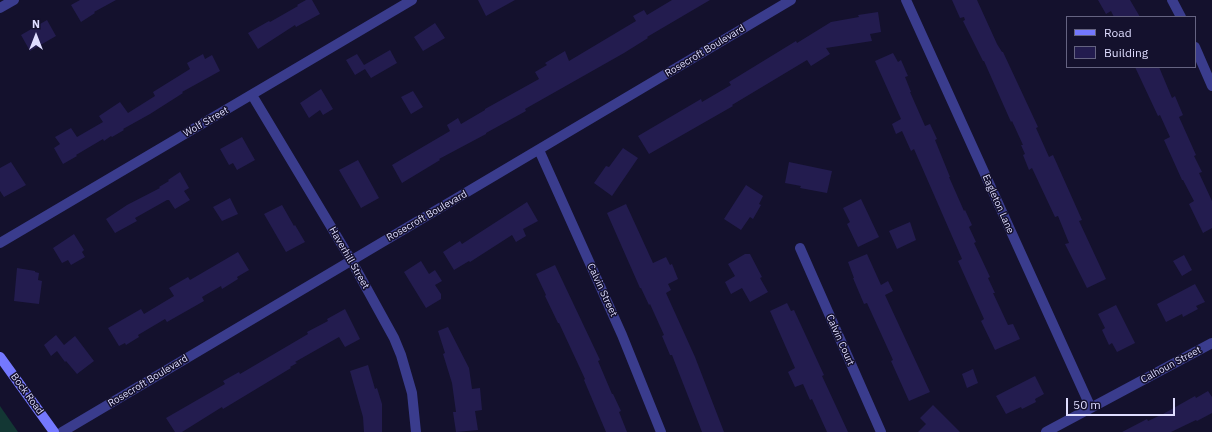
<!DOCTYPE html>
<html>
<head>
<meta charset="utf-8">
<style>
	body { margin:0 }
	#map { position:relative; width:1212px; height:432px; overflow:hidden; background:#14112d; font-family:"IBM Plex Sans",sans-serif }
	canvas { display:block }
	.legend { position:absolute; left:1066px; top:16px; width:130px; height:52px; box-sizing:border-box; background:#14112d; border:1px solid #656381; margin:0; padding:5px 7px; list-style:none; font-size:12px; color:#dfddff }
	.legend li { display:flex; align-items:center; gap:8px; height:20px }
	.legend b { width:20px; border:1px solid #656381 }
	.north { position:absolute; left:16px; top:16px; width:40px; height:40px; -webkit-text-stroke:3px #14112d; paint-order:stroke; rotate:0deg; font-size:11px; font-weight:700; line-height:16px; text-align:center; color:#dfddff }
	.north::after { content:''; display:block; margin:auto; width:14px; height:18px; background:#dfddff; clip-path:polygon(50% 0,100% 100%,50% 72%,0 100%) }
	.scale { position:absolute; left:1066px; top:398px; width:109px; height:18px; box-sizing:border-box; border:2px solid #dfddff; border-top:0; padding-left:5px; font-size:12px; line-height:14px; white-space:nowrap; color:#dfddff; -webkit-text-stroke:3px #14112d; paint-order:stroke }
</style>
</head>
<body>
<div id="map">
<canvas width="1212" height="432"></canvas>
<ul class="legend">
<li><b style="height:5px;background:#7478ff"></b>Road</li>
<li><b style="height:11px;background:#231c4f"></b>Building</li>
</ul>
<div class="north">N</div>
<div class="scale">50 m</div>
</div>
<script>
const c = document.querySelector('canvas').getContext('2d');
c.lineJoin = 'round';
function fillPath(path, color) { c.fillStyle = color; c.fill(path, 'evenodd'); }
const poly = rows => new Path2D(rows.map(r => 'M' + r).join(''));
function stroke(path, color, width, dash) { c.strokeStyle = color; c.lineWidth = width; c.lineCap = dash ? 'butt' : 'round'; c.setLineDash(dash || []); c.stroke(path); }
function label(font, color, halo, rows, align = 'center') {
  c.font = font + ' "IBM Plex Sans",sans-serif'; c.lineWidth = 3; c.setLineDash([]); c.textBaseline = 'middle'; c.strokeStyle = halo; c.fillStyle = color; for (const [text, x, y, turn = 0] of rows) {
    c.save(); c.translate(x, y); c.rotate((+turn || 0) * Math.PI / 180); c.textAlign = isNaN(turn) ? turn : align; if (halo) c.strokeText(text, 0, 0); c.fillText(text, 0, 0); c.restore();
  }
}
fillPath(poly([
	[0,406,18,432,0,432]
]), '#133734');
fillPath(poly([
	[80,0,116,0,94,12,95,13,81,22,71,5],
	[306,0,312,0,320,14,296,27,295,25,258,49,248,33,269,21,270,22,298,6,297,5],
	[478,0,515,0,486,16],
	[672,0,710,0,647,37,648,38,624,53,525,109,526,111,486,133,486,134,439,159,440,160,402,183,392,165,450,131,447,125,458,118,461,124,485,110,485,109,539,79,535,72,547,65,545,63,565,51,569,61,636,21,633,16,644,10,647,15],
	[952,0,977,0,997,44,1002,52,1003,52,1038,127,1036,128,1049,157,1053,155,1082,220,1079,221,1106,279,1087,288,1065,244,1069,243,1058,216,1055,217,1032,168,1029,170,1023,155,1025,154,1021,145,1023,145,1012,121,1011,122,984,61,983,61,963,21,965,20,964,17,960,18],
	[1098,0,1130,0,1140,17,1114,17,1111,11,1106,14],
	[878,12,881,32,870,34,872,41,826,48,830,54,811,66,807,60,732,105,733,106,649,154,638,136,701,99,702,102,731,85,729,82,796,41,797,43,831,22,859,17,858,15],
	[47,20,56,36,30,51,21,35],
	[435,23,445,38,423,51,414,37],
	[390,50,397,63,371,78,365,69,355,75,346,60,357,54,364,65],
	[893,53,898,62,901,60,908,76,905,77,911,92,910,92,925,126,930,124,937,139,935,140,950,177,949,177,964,211,965,210,972,225,969,227,976,242,974,243,990,277,988,278,995,293,993,293,1008,325,1013,324,1020,339,995,350,981,321,984,319,958,261,962,259,914,149,911,151,902,131,896,134,892,124,901,119,875,61],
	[203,54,205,59,212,55,220,71,182,92,183,93,150,114,123,129,124,130,112,137,111,136,104,141,103,139,76,155,77,156,63,164,54,148,60,144,55,137,71,128,77,137,103,122,99,116,120,102,128,113,155,96,153,92,190,69,187,63],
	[1135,67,1159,67,1172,98,1175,96,1183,115,1179,117,1196,155,1194,156,1202,172,1199,173,1212,201,1212,228,1203,233,1189,204,1194,201,1183,180,1182,180,1164,140,1170,137,1160,115,1158,116],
	[321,89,333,109,323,115,320,110,309,118,300,103],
	[413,91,423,107,411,114,401,97],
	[242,137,255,160,237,170,233,163,229,165,220,149],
	[623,148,638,158,612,196,594,183,606,166,609,167],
	[358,160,379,198,361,208,339,170],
	[11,162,26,185,4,197,0,191,0,168],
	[789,162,832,171,827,193,800,188,801,186,785,183],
	[180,172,189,188,184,191,190,200,175,209,169,200,167,200,135,218,137,221,115,233,106,219,127,205,160,188,159,187,169,181,168,180],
	[746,185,763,196,759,204,761,205,753,219,750,217,741,230,724,219],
	[230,198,238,214,222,221,213,207],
	[861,199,879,237,858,247,847,224,850,222,843,208],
	[527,202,538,221,523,229,526,236,516,242,512,235,470,262,469,261,454,270,443,252,460,241,462,244],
	[626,204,653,263,666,257,670,265,672,264,678,279,668,284,671,290,666,293,695,357,724,432,702,432,672,355,670,355,662,336,664,335,650,304,649,305,641,288,640,288,607,213],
	[282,205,294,226,295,225,305,242,286,252,264,214],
	[910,222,916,240,897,249,889,231],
	[74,234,84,250,82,252,85,257,71,265,68,260,62,263,53,248],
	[238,252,249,270,237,277,238,279,222,289,221,286,202,297,204,301,167,322,165,319,138,335,139,337,126,345,125,343,119,346,108,328,141,309,144,314,174,296,169,288,188,277,190,280],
	[745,254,750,254,762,277,760,278,768,292,750,302,742,288,731,294,725,282,735,276,728,264],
	[867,254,881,285,888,281,893,291,885,295,930,392,909,401,891,361,893,360,867,303,864,304,853,278,854,278,848,262],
	[1184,255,1192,270,1182,276,1173,261],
	[421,261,429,274,435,270,442,281,435,285,441,294,441,299,426,308,404,272],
	[555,265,600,360,598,361,612,394,613,394,621,411,619,412,627,432,606,432,584,380,585,379,559,323,558,323,545,296,546,295,536,274],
	[17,268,35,271,35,272,39,273,38,280,42,281,39,304,14,301],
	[1195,284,1205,302,1196,306,1198,309,1183,317,1182,314,1166,322,1157,304],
	[787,303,791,311,794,310,824,375,822,376,848,432,827,432,812,399,810,400,803,384,795,387,788,372,795,368,770,311],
	[1116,305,1135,343,1117,352,1112,343,1109,345,1102,330,1105,328,1098,314],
	[345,309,360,339,345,347,339,337,295,362,297,363,290,367,291,368,223,409,222,407,182,432,175,432,166,418,225,384,223,381,239,372,240,374,308,334,307,332,328,321,327,319],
	[448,327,469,368,472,389,480,388,482,410,475,411,478,430,456,432,453,412,456,412,452,383,443,354,445,353,438,331],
	[56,335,64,345,75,336,94,361,77,374,66,361,65,362,57,351,51,356,44,345],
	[368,365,375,389,377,388,382,404,382,432,364,432,363,417,350,371],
	[973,369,978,383,967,388,962,374],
	[1035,376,1044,394,1035,399,1036,402,1022,409,1021,407,1006,414,996,396],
	[1208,391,1212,397,1212,413,1197,421,1196,420,1171,432,1122,432,1147,419,1148,421,1163,414,1195,396,1196,398],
	[933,405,960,432,918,432,926,424,920,418]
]), '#231c4f');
stroke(poly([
	[906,0,1091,408],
	[1172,0,1181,17],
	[0,8,14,0],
	[1195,47,1212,86],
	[252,95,351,260,394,338,401,355,412,393,416,432],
	[539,150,622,335,661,432],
	[0,243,412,0],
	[800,248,881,432],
	[62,432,791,0],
	[1046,432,1212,343]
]), '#3a3c8d', 10);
stroke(poly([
	[0,357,54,432]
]), '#7478ff', 10);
label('10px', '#dfddff', '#14112d', [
	["Rosecroft Boulevard",705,51,-31],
	["Wolf Street",206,122,-30],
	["Eagleton Lane",998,204,66],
	["Rosecroft Boulevard",427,216,-30],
	["Haverhill Street",349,258,60],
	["Calvin Street",602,290,65],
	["Calvin Court",840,340,66],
	["Calhoun Street",1171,365,-28],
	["Rosecroft Boulevard",148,381,-31],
	["Bock Road",27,394,54]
]);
</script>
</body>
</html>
